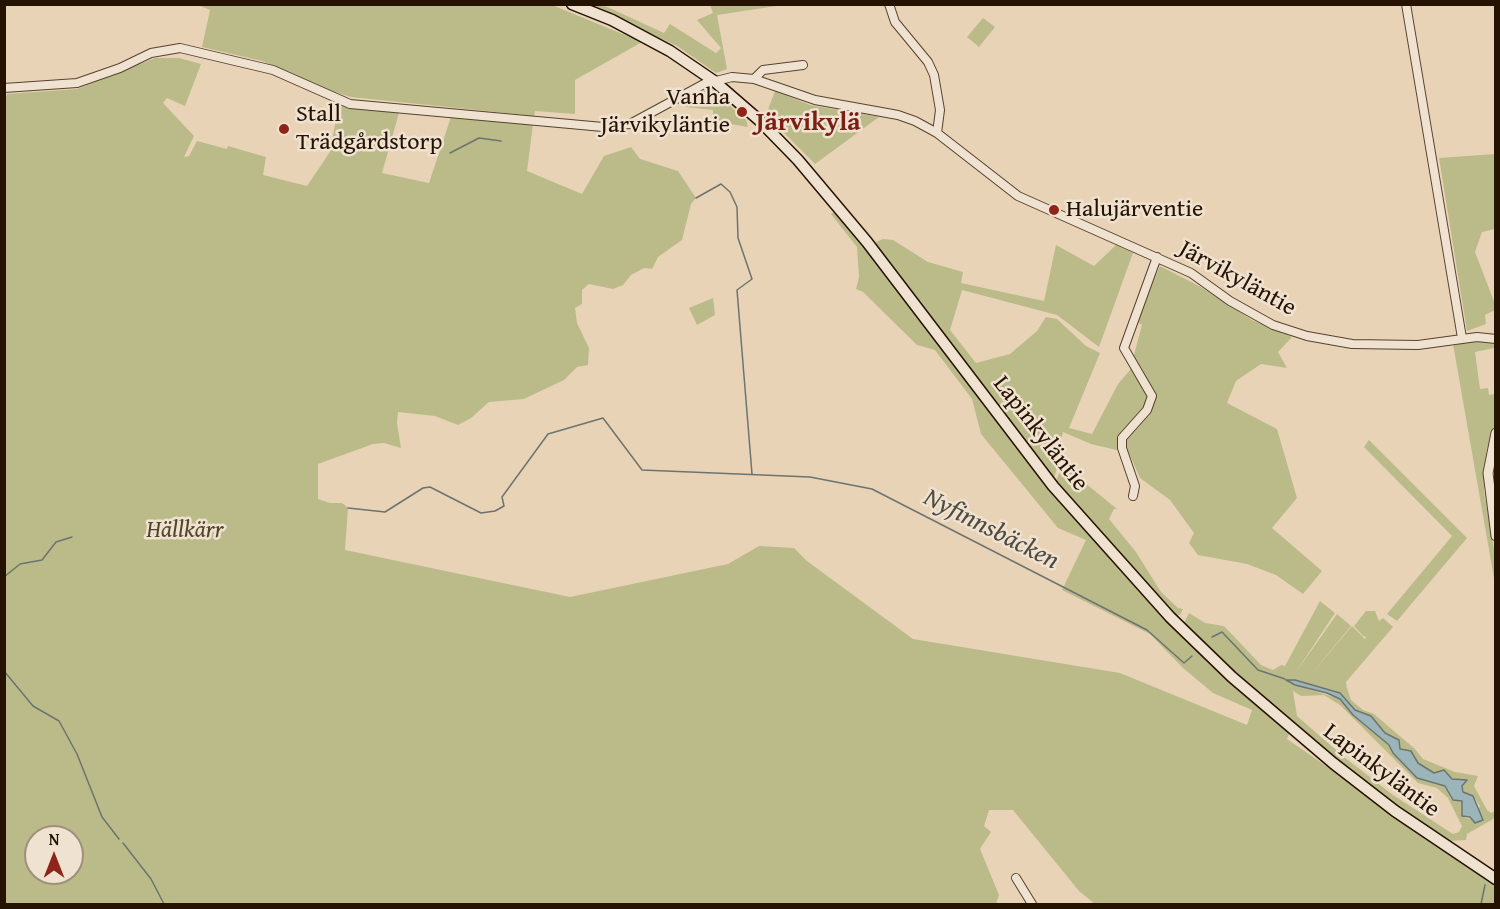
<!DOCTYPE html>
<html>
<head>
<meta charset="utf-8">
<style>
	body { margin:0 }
	#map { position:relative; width:1500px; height:909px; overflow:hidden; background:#e8d3b7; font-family:"Gentium Book Plus",serif }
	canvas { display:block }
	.frame { position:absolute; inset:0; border:6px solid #251200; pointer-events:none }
	.north { position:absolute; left:24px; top:825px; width:60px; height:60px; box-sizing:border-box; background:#f0e2d0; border:2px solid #9f8f7d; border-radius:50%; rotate:0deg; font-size:16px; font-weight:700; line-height:24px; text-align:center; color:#251200 }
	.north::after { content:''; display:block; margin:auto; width:21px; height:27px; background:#8f2418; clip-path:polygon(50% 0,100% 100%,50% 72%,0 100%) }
</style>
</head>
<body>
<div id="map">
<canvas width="1500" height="909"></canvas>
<div class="frame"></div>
<div class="north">N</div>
</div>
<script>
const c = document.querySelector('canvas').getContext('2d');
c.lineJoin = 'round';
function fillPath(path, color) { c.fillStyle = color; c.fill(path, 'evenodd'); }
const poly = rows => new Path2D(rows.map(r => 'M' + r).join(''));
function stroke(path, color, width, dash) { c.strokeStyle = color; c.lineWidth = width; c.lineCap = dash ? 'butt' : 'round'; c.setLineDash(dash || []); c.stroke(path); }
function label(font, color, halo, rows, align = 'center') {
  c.font = font + ' "Gentium Book Plus",serif'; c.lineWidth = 5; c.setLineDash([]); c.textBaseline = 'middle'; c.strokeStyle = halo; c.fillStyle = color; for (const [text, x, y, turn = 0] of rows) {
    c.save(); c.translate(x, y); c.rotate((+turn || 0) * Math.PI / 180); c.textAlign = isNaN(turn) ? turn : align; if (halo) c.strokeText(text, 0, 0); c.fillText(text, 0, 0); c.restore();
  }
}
fillPath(poly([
	[198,5,552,5,642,42,575,80,575,114,535,111,534,116,351,97,332,91,262,61,202,47,210,10],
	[589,5,603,5,664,33,670,24,716,53,721,48,697,20,713,13,710,5,783,5,717,15,727,69,716,73,677,46],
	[983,18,995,27,979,47,967,37],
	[155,58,179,58,201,64,185,106,167,98,163,103,194,136,184,157,189,156,197,141,227,149,228,146,266,157,263,175,307,186,330,152,339,103,399,113,382,173,429,183,451,117,533,124,527,171,582,194,604,156,631,147,640,159,678,171,696,198,691,204,682,240,658,257,652,269,644,268,631,275,623,285,613,289,589,284,582,290,582,304,575,308,577,323,589,348,588,365,577,367,564,380,524,399,489,402,471,418,458,425,435,416,398,412,397,423,401,448,384,443,373,444,318,464,318,499,330,503,342,503,348,508,345,550,570,597,728,564,759,546,794,548,807,561,913,639,1120,673,1247,725,1252,710,1213,693,1183,668,1150,634,1062,590,1086,540,1058,528,981,434,972,399,935,350,917,345,863,292,856,289,859,277,857,247,831,214,836,211,1029,465,1158,612,1201,655,1289,734,1287,739,1496,883,1495,904,1095,904,1079,891,1013,810,989,810,984,826,991,832,980,849,999,895,996,904,5,904,5,99,7,94,77,89],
	[36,837,72,837,72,873,36,873],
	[711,89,746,120,748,127,713,121,713,110,686,107,687,96],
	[775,91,810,105,879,117,815,164,766,115],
	[1495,154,1495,229,1482,232,1475,252,1495,304,1495,310,1485,315,1486,324,1467,331,1439,158],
	[883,239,893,240,928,262,963,272,961,283,1044,301,1056,245,1094,266,1116,245,1133,253,1099,347,1057,315,962,290,950,330,976,363,1010,354,1037,331,1046,317,1057,319,1086,346,1100,353,1069,428,1092,434,1118,384,1130,370,1142,325,1136,321,1160,266,1201,287,1252,320,1292,337,1278,352,1287,368,1261,364,1236,381,1227,403,1277,429,1297,498,1272,528,1322,571,1303,594,1276,575,1247,564,1198,555,1189,543,1194,533,1170,500,1140,478,1129,453,1091,444,1063,432,1056,459,1059,462,1054,478,876,248,876,242],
	[713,298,715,315,697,325,689,308],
	[1485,340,1495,342,1494,348,1475,352,1480,389,1488,388,1489,395,1495,394,1495,424,1487,449,1484,476,1484,492,1495,555,1495,584,1453,344],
	[1369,440,1467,538,1397,621,1387,614,1452,536,1364,447],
	[1063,465,1117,509,1114,509,1109,519,1136,552,1161,592,1178,608,1183,609,1180,615,1175,615,1107,541,1056,481],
	[1320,601,1335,613,1296,672,1337,614,1351,626,1308,678,1352,626,1365,639,1366,637,1363,636,1354,626,1366,611,1375,611,1379,621,1383,618,1393,627,1346,682,1347,688,1351,700,1363,710,1374,714,1415,749,1423,759,1455,772,1478,776,1474,786,1487,810,1491,813,1495,811,1495,818,1467,834,1466,840,1448,841,1370,786,1223,663,1184,623,1189,613,1205,623,1224,626,1261,665,1273,670,1281,665,1285,666],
	[1295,680,1335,691,1355,710,1374,719,1385,733,1398,740,1400,749,1414,754,1418,763,1434,773,1446,774,1452,779,1466,779,1462,786,1464,792,1473,796,1480,806,1472,819,1465,818,1461,813,1462,801,1451,798,1445,786,1417,778,1393,753,1389,745,1353,715,1340,699,1289,683],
	[1293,691,1301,696,1324,695,1340,705,1418,783,1437,788,1448,798,1462,826,1459,832,1453,834,1393,795,1344,757,1297,716]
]), '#bbbb8a');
const water = poly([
	[1286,680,1295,680,1340,693,1355,710,1371,716,1385,733,1399,740,1400,749,1411,751,1418,763,1434,773,1444,770,1452,779,1467,780,1462,786,1463,792,1473,796,1483,820,1475,823,1470,817,1462,816,1462,801,1453,800,1445,786,1417,778,1393,753,1389,745,1353,715,1340,699,1327,693,1295,685,1286,680]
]);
fillPath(water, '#9cb5ba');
stroke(water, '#6c7470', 1.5);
stroke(poly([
	[450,153,479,138,501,141],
	[696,198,721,184,730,192,737,207,738,238,752,279,737,290,752,474],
	[348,508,385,512,423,488,430,487,481,513,495,511,504,506,502,497,548,434,603,418,642,470,810,477,872,489,1147,630,1184,663,1192,656],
	[4,577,20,564,42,560,56,542,72,537],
	[1212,637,1222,632,1258,670,1285,679],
	[4,671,33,706,59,721,77,754,102,817,119,839],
	[123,843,151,879,164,904],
	[1481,904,1485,885]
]), '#6c7470', 1.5);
const minor = poly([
	[889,4,895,22,928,62,934,75,940,110,937,133],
	[1406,4,1462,338],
	[754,79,763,70,803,65],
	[4,88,77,83,120,68,151,53,180,48,273,70,350,104,603,127,630,124,704,84,732,77,754,79,815,100,898,115,915,121,937,133,1018,196,1191,273,1230,301,1273,325,1307,336,1352,344,1418,345,1477,337,1496,339],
	[1133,496,1135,486,1122,448,1122,438,1147,410,1152,396,1124,348,1157,257],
	[1016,878,1032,904]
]);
const tertiary = poly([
	[1496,433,1488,473,1496,536]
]);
const secondary = poly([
	[572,4,612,20,670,51,714,81,759,120,798,160,867,242,1053,486,1170,617,1232,677,1333,763,1395,811,1496,879]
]);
stroke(minor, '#56422e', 10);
stroke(tertiary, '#56422e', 11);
stroke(secondary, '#251200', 13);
stroke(minor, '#f0e2d0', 8);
stroke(tertiary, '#f0e2d0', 9);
stroke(secondary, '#f0e2d0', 10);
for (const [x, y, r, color] of [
	[742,112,6,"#8f2418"],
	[284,129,6,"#8f2418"],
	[1054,210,6,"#8f2418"]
]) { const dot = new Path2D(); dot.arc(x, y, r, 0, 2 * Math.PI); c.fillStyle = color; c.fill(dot); stroke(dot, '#f0e2d0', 2); }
label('24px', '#251200', '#f0e2d0', [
	["Vanha",730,98,"right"],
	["Järvikyläntie",730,126,"right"],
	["Stall",296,115],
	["Trädgårdstorp",296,143],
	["Halujärventie",1066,210]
], 'left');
label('24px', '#251200', '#f0e2d0', [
	["Järvikyläntie",1237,279,29],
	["Lapinkyläntie",1040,434,52],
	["Lapinkyläntie",1381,771,37]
]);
label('italic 24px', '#524529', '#f0e2d0', [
	["Hällkärr",185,531]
]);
label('bold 26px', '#7a1f14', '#f0e2d0', [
	["Järvikylä",808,123]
]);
label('italic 26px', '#4f4b41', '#f0e2d0', [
	["Nyfinnsbäcken",991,530,27]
]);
</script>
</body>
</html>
